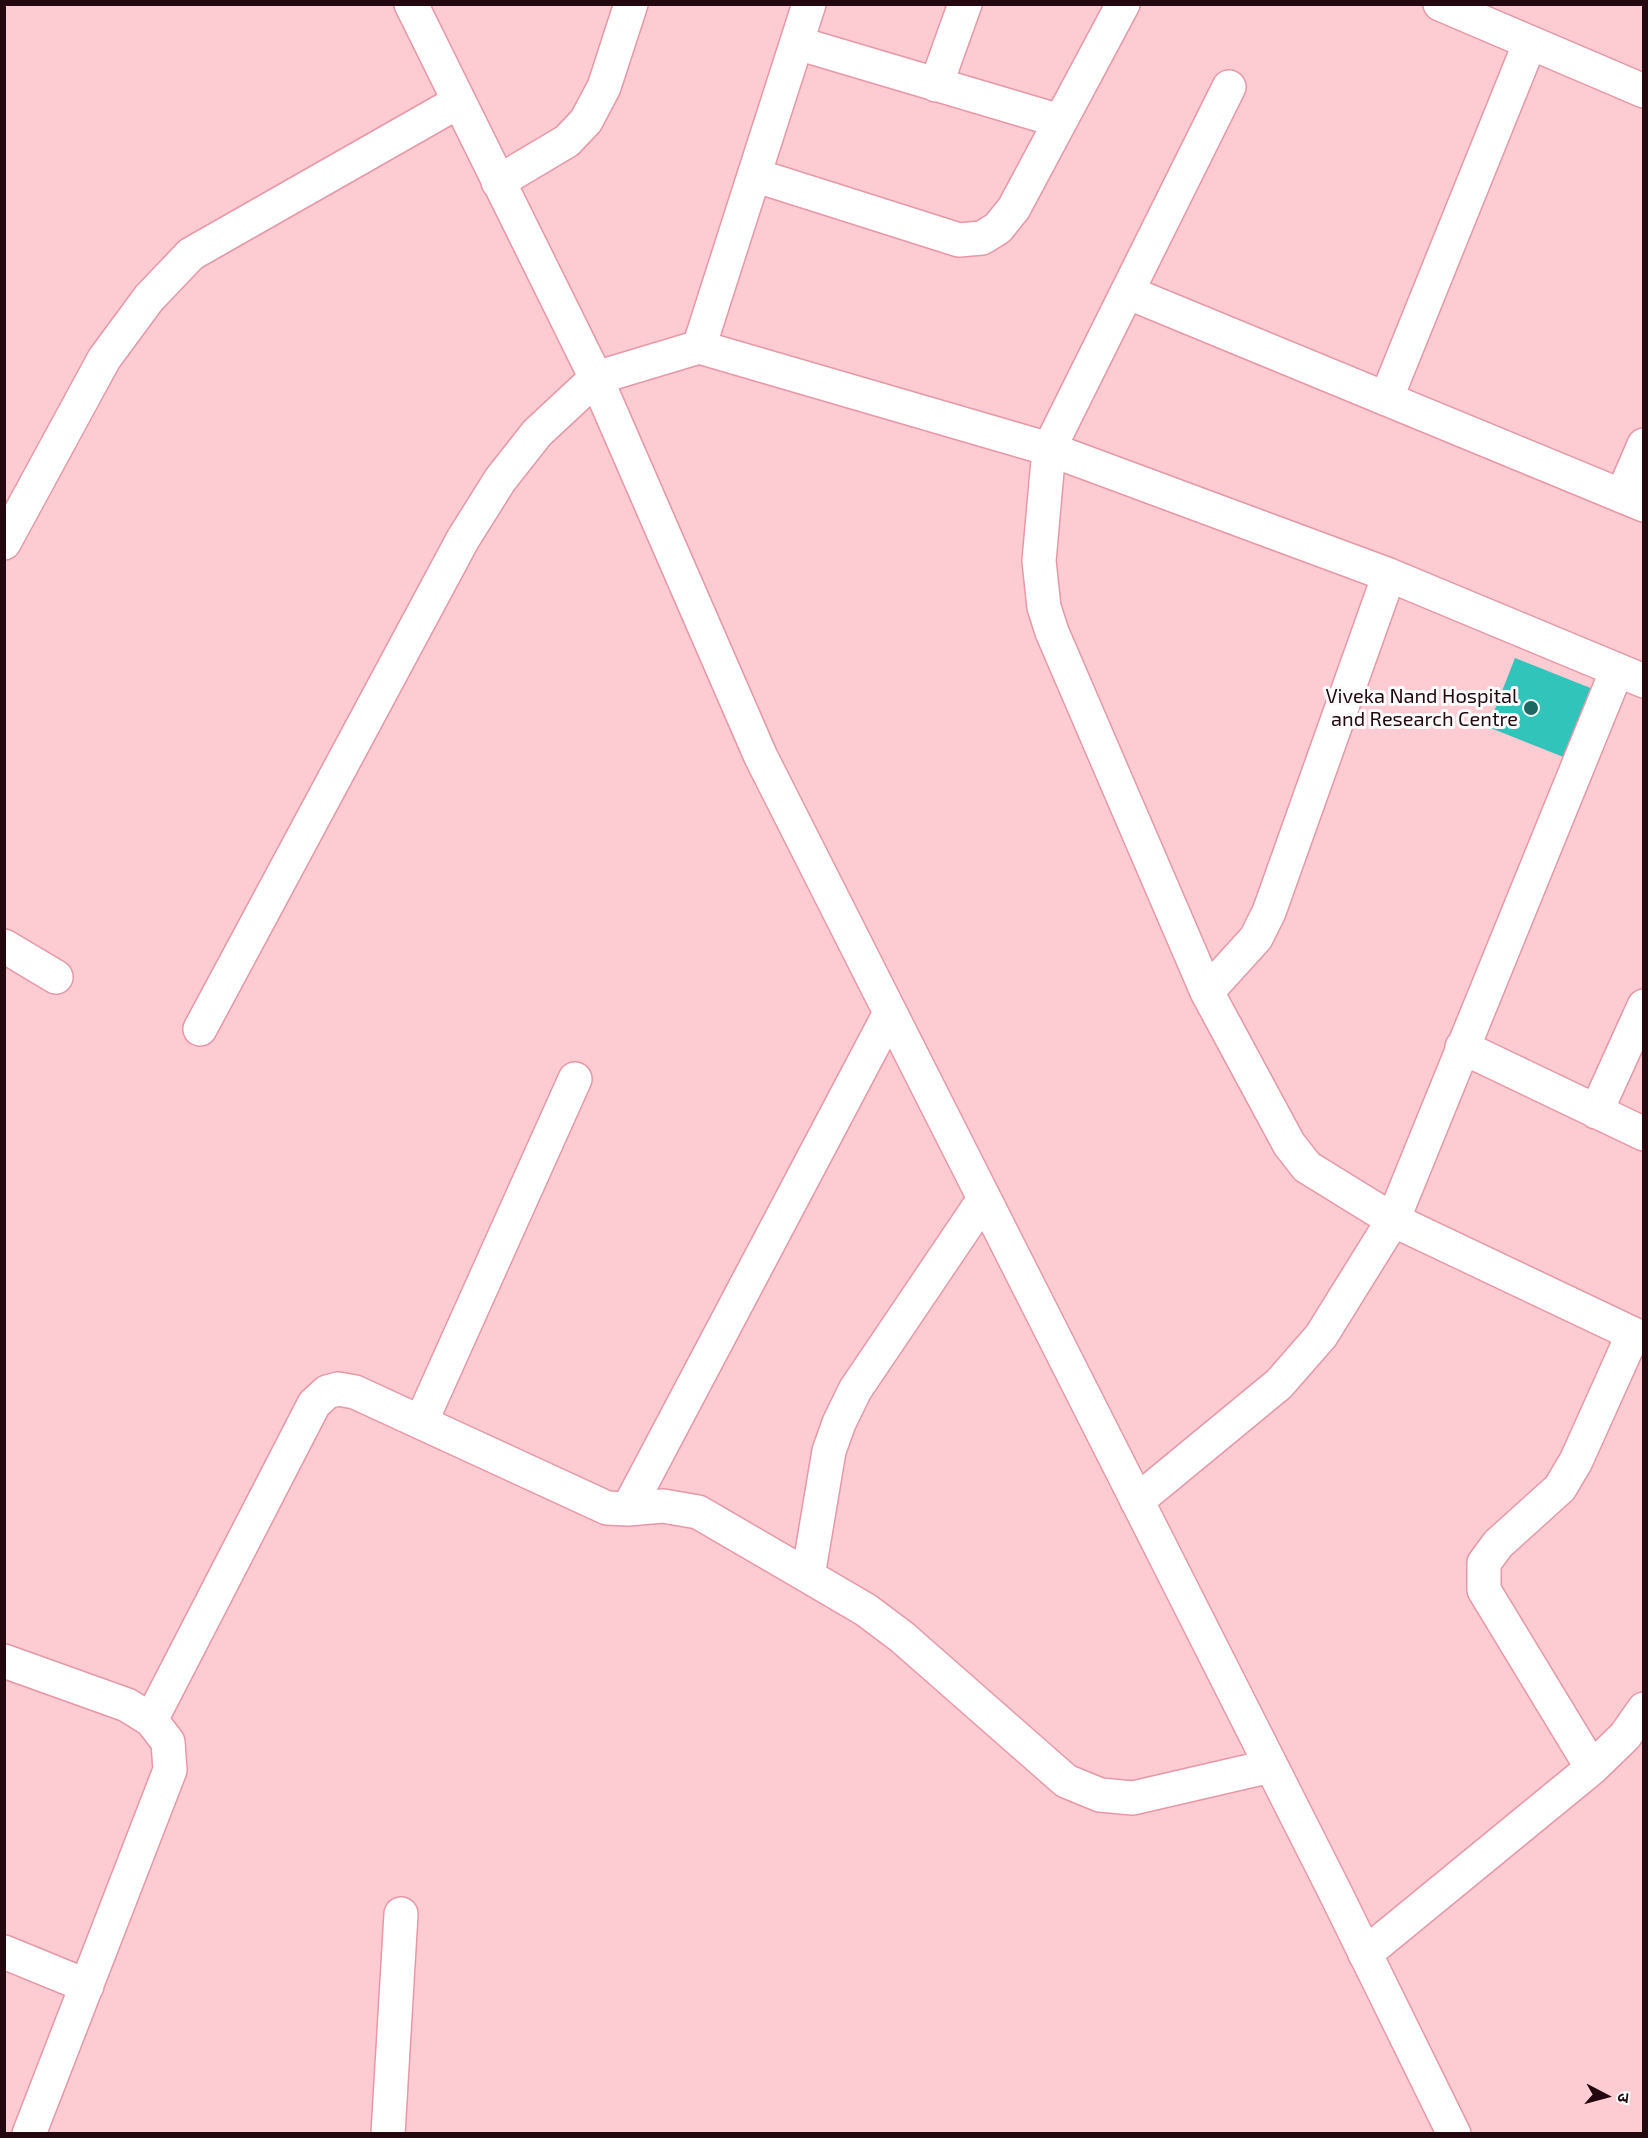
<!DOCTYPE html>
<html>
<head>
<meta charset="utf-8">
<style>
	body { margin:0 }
	#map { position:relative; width:1648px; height:2138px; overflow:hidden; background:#fdcbd2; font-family:"Exo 2","Noto Sans Devanagari",sans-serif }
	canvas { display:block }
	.frame { position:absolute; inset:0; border:6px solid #24080f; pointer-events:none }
	.north { position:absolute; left:1576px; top:2066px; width:60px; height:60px; -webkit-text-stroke:4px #fbfbfb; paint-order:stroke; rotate:96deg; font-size:16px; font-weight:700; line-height:24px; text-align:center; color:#24080f }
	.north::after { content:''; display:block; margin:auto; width:21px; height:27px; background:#24080f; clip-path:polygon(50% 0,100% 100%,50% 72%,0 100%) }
</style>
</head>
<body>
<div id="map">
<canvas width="1648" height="2138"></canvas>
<div class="frame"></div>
<div class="north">उ</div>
</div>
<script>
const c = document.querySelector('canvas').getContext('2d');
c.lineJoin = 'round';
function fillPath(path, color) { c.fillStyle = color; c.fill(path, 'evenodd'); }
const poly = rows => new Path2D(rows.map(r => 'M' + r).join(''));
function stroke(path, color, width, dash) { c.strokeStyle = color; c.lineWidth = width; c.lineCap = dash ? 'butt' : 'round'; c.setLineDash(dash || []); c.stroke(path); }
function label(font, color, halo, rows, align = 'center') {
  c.font = font + ' "Exo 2",sans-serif'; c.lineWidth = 6; c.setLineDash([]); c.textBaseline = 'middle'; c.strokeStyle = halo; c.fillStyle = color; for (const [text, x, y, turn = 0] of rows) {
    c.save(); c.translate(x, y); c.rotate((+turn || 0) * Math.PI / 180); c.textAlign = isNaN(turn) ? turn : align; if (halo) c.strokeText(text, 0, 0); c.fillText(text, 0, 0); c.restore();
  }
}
fillPath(poly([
	[1515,658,1603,693,1576,762,1488,727]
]), '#30c4bb');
const street = poly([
	[1440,4,1644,91],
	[797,43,1060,121],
	[936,85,965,4],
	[754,175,959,240,982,238,998,228,1014,208,1123,4],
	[498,182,567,141,586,121,604,87,631,4],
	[1127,292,1644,505],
	[699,347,809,4],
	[1386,399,1529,45],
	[1622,496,1644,445],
	[4,543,104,359,149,298,191,254,458,102],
	[1389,575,1269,912,1256,938,1207,992,1289,1144,1307,1167,1393,1220,1644,1339],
	[4,946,56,977],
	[1207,992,1052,632,1044,607,1039,561,1049,449,1229,87],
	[200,1029,463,539,500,480,537,433,596,378,699,347,1049,449,1389,575,1644,681],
	[1462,1047,1644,1134],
	[1596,1112,1644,1006],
	[421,1422,575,1079],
	[1137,1501,1279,1384,1321,1336,1393,1220,1617,670],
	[628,1509,890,1013],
	[808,1576,866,1610,902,1637,1066,1781,1100,1795,1133,1798,1271,1766],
	[4,1661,127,1705,151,1720,168,1742,170,1770,29,2134],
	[151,1720,314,1404,327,1392,338,1389,355,1392,607,1508,628,1509,663,1506,698,1512,808,1576,829,1451,839,1423,855,1390,984,1199],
	[1592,1768,1484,1590,1484,1563,1498,1544,1560,1488,1576,1461,1633,1334],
	[4,1952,87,1986],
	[1365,1954,1592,1768,1625,1736,1644,1709],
	[388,2134,401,1914]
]);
const secondary = poly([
	[411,4,596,378,761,757,1334,1890,1454,2134]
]);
stroke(street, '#e798a6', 36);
stroke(secondary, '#e798a6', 36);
stroke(street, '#fff', 33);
stroke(secondary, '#fff', 33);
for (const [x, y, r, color] of [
	[1531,708,8,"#1c6863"]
]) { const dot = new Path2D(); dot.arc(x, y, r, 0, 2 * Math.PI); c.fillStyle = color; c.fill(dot); stroke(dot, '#fbfbfb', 2); }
label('20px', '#24080f', '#fbfbfb', [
	["Viveka Nand Hospital",1518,696],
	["and Research Centre",1518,719]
], 'right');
</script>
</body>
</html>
